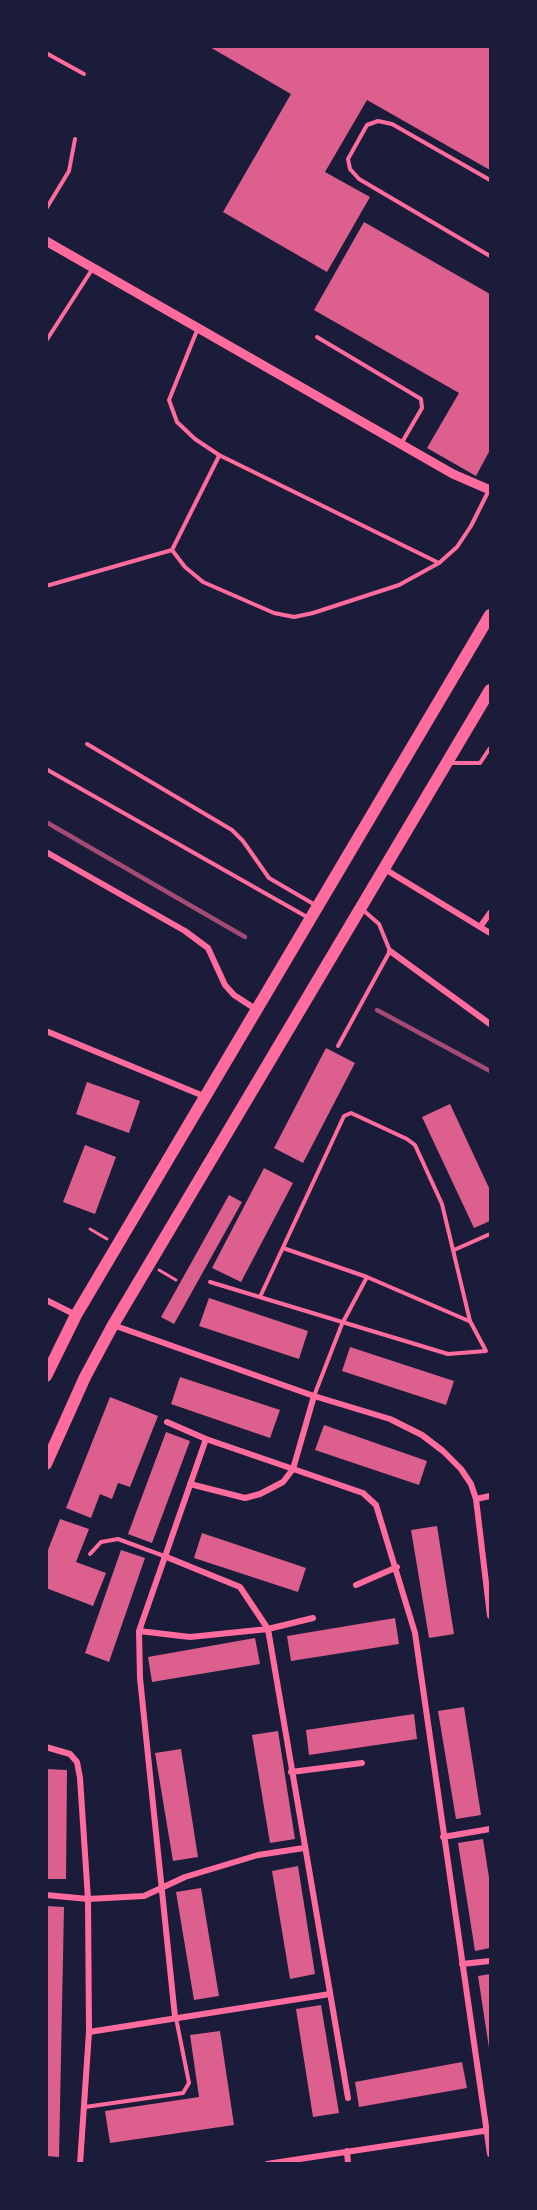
<!DOCTYPE html>
<html>
<head>
<meta charset="utf-8">
<style>
	body { margin:0 }
	#map { position:relative; width:537px; height:2210px; overflow:hidden; background:#1b1b3a; font-family:"Public Sans",sans-serif }
	canvas { display:block }
	.frame { position:absolute; inset:0; border:48px solid #1b1b3a; pointer-events:none }
</style>
</head>
<body>
<div id="map">
<canvas width="537" height="2210"></canvas>
<div class="frame"></div>
</div>
<script>
const c = document.querySelector('canvas').getContext('2d');
c.lineJoin = 'round';
function fillPath(path, color) { c.fillStyle = color; c.fill(path, 'evenodd'); }
const poly = rows => new Path2D(rows.map(r => 'M' + r).join(''));
function stroke(path, color, width, dash) { c.strokeStyle = color; c.lineWidth = width; c.lineCap = dash ? 'butt' : 'round'; c.setLineDash(dash || []); c.stroke(path); }
fillPath(poly([
	[208,46,490,46,490,170,367,100,325,172,370,197,327,272,223,212,291,94],
	[364,222,490,294,490,450,476,476,427,448,459,393,314,310],
	[326,1048,355,1063,303,1163,274,1148],
	[87,1082,140,1101,129,1133,76,1114],
	[450,1104,490,1190,490,1221,474,1228,422,1117],
	[85,1145,116,1157,95,1214,63,1202],
	[264,1168,293,1183,241,1282,212,1268],
	[229,1195,242,1202,174,1324,161,1317],
	[209,1298,308,1331,299,1359,199,1326],
	[350,1347,454,1381,446,1405,342,1371],
	[180,1377,280,1410,270,1438,171,1404],
	[110,1397,158,1416,130,1487,118,1483,112,1499,100,1494,91,1518,66,1508],
	[324,1425,427,1461,419,1485,315,1450],
	[166,1432,190,1441,152,1543,128,1534],
	[60,1519,89,1529,76,1562,106,1573,93,1606,46,1588,46,1555],
	[437,1526,454,1634,429,1638,411,1530],
	[202,1533,306,1568,298,1592,194,1558],
	[121,1550,145,1558,109,1662,85,1653],
	[395,1618,399,1644,291,1661,287,1636],
	[255,1638,260,1664,152,1682,148,1657],
	[464,1707,481,1815,456,1819,438,1711],
	[414,1714,417,1739,309,1755,306,1730],
	[278,1731,295,1839,270,1843,252,1735],
	[181,1749,198,1857,173,1861,155,1753],
	[46,1769,67,1770,66,1879,46,1879],
	[483,1839,490,1884,490,1948,475,1951,458,1843],
	[298,1866,315,1974,290,1979,272,1871],
	[201,1888,219,1996,194,2000,176,1892],
	[46,1906,64,1907,59,2157,46,2156],
	[490,1974,490,2048,489,2048,478,1976],
	[321,2005,339,2113,313,2117,296,2009],
	[220,2031,234,2125,110,2143,105,2111,199,2097,190,2035],
	[462,2062,467,2088,359,2107,355,2082]
]), '#dd5f8e');
stroke(poly([
	[90,1229,107,1239],
	[159,1270,176,1280]
]), '#ff6b9d', 3);
stroke(poly([
	[46,53,84,74],
	[490,180,392,124,378,121,367,125,348,159,350,169,359,179,490,256],
	[46,209,69,171,75,139],
	[198,328,169,400,177,422,195,439,219,455,439,563],
	[317,337,421,399,422,408,401,444],
	[46,341,93,268],
	[172,550,185,567,203,582,274,613,294,617,313,613,399,585,439,563,457,547,471,526,489,490],
	[46,586,172,550,219,456],
	[87,744,232,830,243,841,269,878,317,906],
	[451,763,480,763,490,748],
	[46,769,307,917],
	[338,1046,390,951,379,924,363,910],
	[283,1248,367,1277,469,1321],
	[454,1250,490,1234],
	[210,1282,448,1354,486,1351,470,1321,442,1204,415,1145,407,1139,351,1113,344,1116,260,1297],
	[314,1396,342,1324,367,1277],
	[90,1554,101,1542,118,1539,164,1556],
	[85,2107,183,2093,189,2083,176,2018]
]), '#ff6b9d', 4);
stroke(poly([
	[46,852,185,931,208,948,225,985,234,995,257,1010],
	[383,868,490,933],
	[480,927,490,913],
	[390,951,490,1024],
	[46,1031,206,1097],
	[46,1300,76,1315],
	[113,1325,314,1396,390,1419,422,1435,443,1451,461,1469,471,1484,476,1499,490,1616],
	[167,1422,206,1439,363,1493,376,1505,415,1633,490,2154],
	[190,1484,245,1498,260,1494,283,1482,293,1469,314,1396],
	[476,1499,490,1496],
	[164,1556,240,1587,268,1629,313,1618],
	[356,1585,397,1567],
	[139,1631,190,1637,268,1629,348,2098],
	[46,1747,70,1754,77,1762,80,1778,88,1899,89,2032,80,2164],
	[291,1772,362,1763],
	[443,1837,490,1829],
	[46,1895,88,1899,144,1896,185,1877,258,1855,304,1848],
	[462,1964,490,1961],
	[175,2017,140,1678,139,1631,206,1439],
	[89,2032,330,1994],
	[347,2151,348,2164],
	[267,2164,490,2130]
]), '#ff6b9d', 6);
stroke(poly([
	[46,241,453,474,490,490]
]), '#ff6b9d', 9);
stroke(poly([
	[46,1376,76,1315,490,615],
	[46,1464,85,1377,113,1325,490,690]
]), '#ff6b9d', 12);
stroke(poly([
	[46,822,245,937],
	[377,1010,490,1071]
]), '#a44b75', 4.5);
</script>
</body>
</html>
